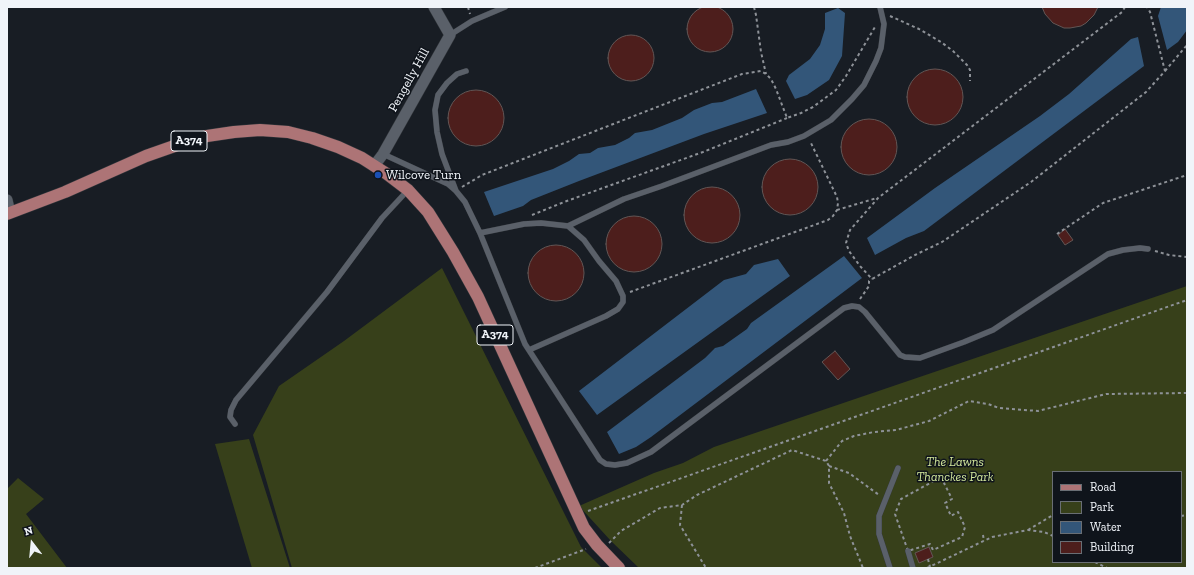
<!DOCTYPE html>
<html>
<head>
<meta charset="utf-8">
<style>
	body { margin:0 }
	#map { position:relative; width:1194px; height:575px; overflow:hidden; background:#181d24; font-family:"Zilla Slab",serif }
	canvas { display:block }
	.frame { position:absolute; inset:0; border:8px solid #f0f4f9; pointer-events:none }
	.legend { position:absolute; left:1052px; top:471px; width:130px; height:92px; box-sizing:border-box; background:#0f141b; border:1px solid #696e74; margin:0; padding:5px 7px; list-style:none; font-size:12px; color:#f0f4f9 }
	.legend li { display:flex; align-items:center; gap:8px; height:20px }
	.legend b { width:20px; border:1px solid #696e74 }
	.north { position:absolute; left:12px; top:523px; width:40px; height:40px; -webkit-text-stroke:3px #0f141b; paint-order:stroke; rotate:344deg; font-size:11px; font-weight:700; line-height:16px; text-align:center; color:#f0f4f9 }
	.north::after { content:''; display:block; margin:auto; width:14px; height:18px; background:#f0f4f9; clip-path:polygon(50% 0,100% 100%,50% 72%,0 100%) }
</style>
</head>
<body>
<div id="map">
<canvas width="1194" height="575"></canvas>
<div class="frame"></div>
<ul class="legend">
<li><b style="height:5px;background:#ad7476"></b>Road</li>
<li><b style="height:11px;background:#37401a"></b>Park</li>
<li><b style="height:11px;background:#335679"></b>Water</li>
<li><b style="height:11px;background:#4d1e1c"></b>Building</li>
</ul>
<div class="north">N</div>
</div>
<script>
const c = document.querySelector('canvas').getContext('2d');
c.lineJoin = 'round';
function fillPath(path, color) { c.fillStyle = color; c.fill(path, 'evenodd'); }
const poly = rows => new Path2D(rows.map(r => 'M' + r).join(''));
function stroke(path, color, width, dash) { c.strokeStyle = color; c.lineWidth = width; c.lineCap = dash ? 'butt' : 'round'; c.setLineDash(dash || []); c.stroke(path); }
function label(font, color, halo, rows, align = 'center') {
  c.font = font + ' "Zilla Slab",serif'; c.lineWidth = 3; c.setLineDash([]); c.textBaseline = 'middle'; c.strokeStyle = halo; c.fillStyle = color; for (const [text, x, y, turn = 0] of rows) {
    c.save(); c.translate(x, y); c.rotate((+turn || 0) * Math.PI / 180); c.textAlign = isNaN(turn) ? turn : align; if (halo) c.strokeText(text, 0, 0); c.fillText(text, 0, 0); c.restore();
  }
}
fillPath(poly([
	[442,268,581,547,602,568,292,568,253,435,279,386,344,341],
	[1187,286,1187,568,639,568,611,541,579,506,654,473,683,463,714,447],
	[1053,472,1181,472,1181,562,1053,562],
	[249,439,290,568,252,568,215,444],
	[18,478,44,499,26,514,67,568,7,568,7,489]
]), '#37401a');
fillPath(poly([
	[1161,7,1187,7,1187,30,1178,42,1167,50,1158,16],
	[838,8,845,13,842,56,829,80,807,95,795,99,786,81,789,75,810,59,820,45,825,29,825,13],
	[1138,37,1144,66,924,231,906,238,875,255,867,238,935,188,1040,116,1069,94,1131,39],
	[756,89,767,113,704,134,579,181,531,200,523,206,494,216,484,192,553,169,569,161,579,154,590,153,598,148,615,145,629,138,635,133,652,130,682,118,694,110,712,103,722,102],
	[844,256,862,278,651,437,636,447,619,454,607,432,705,358,715,348,723,346,747,329,751,323],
	[778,259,790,276,597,415,579,391,724,280,746,274,754,265]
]), '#335679');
const building = poly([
	'687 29a23 23 0 1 1 46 0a23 23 0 1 1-46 0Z',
	[1042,7,1098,7,1094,15,1086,23,1081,26,1070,28,1064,28,1053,23,1045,14,1042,7],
	'608 58a23 23 0 1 1 46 0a23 23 0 1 1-46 0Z',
	'907 97a28 28 0 1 1 56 0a28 28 0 1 1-56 0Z',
	'448 118a28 28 0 1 1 56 0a28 28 0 1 1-56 0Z',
	'841 147a28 28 0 1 1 56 0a28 28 0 1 1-56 0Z',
	'762 187a28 28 0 1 1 56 0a28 28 0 1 1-56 0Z',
	'684 215a28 28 0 1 1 56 0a28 28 0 1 1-56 0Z',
	'606 244a28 28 0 1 1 56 0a28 28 0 1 1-56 0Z',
	[1065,229,1073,240,1065,245,1058,235,1065,229],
	'528 273a28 28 0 1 1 56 0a28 28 0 1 1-56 0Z',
	[835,351,850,369,838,380,822,362,835,351],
	[929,547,933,557,919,563,915,553,929,547]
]);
fillPath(building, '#4d1e1c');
stroke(building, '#625655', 1);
const lane = poly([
	[450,35,472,21,505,7],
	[466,71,457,74,447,83,438,95,435,110,437,132,442,154,456,191,465,202,480,233,525,344,600,460,606,464,615,465,627,463,651,452,844,308,852,306,859,307,865,312,900,355,905,357,920,358,964,342,993,330,1108,254,1123,250,1140,248,1148,249],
	[383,154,448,184,456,191],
	[480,233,524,224,541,223,568,226],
	[529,350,606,316,618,309,623,302,623,296,616,281,599,261,584,240,568,226,624,199,662,186,771,145,788,142,804,136,831,120,852,99,864,85,876,61,881,48,884,24,880,7],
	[235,424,230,417,231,410,236,400,327,292,382,218,408,190],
	[908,551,913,568],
	[890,568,879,534,879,516,898,468]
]);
const street = poly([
	[374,166,383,154,450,35,434,7],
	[7,200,10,213]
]);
const primary = poly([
	[7,214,65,192,146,156,183,143,207,136,234,132,260,130,288,132,312,138,338,147,362,158,387,174,408,190,428,212,453,252,478,297,578,515,584,528,597,545,619,568]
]);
stroke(lane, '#33373c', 6);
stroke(street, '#33373c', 12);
stroke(primary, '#33373c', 13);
stroke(poly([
	[468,7,470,14],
	[754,7,756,15,761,52,766,74],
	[1125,7,1122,12,878,198,850,230,846,243,849,251,860,266,872,279,915,255,942,242,1031,182,1146,92,1165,71,1150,12,1147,7],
	[890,16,919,29,941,42,953,51,967,65,970,70,970,81],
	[1165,71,1187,45],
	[462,187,482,175,742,74,761,71,766,74,771,79,776,89,787,118,801,113,813,107,836,90,846,76,875,27],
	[837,210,877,198],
	[532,215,564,202,703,152,787,118],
	[1057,234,1103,203,1187,175],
	[1155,251,1169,255,1187,257],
	[630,292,828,220,833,216,837,210,838,203,837,197,810,141],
	[860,299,869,286,869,281,872,279],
	[826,461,842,441,854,436,874,432,896,430,929,421,969,401,988,404,999,408,1038,411,1106,394,1187,393],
	[829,466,849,473,879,495],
	[941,477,952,499,945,503,951,516,958,512,965,527,962,537,933,550,930,544,908,551,895,514,901,499,941,477],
	[682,505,680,525,706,568],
	[588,511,1187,300],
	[1181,516,1187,515],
	[1028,530,1053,515],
	[983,535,984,541],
	[609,543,621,531,660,508,682,505,697,495,792,450,826,461,829,466,829,483,844,513,850,536,863,568],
	[928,559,930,567],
	[1095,562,1107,568],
	[535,568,586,549],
	[927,568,992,537,1028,530,1044,532,1053,536]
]), '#8e9298', 2, [3, 3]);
stroke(lane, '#5a6069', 5.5);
stroke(street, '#5a6069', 11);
stroke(primary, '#ad7476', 12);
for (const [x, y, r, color] of [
	[378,175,4,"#1a4fb4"]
]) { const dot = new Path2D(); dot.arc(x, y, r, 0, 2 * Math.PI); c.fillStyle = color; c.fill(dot); stroke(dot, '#0f141b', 1.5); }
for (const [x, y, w] of [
	[189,141,36],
	[495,335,36]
]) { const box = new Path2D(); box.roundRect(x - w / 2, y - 10, w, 20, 3); c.fillStyle = '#0f141b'; c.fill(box); stroke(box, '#f0f4f9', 1); }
label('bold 12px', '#f0f4f9', null, [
	["A374",189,141],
	["A374",495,335]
]);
label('13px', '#f0f4f9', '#0f141b', [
	["Pengelly Hill",409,80,-61]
]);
label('13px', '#f0f4f9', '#0f141b', [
	["Wilcove Turn",386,175]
], 'left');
label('italic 13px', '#d3e89c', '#0f141b', [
	["The Lawns",955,462],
	["Thanckes Park",955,477]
]);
</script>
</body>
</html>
